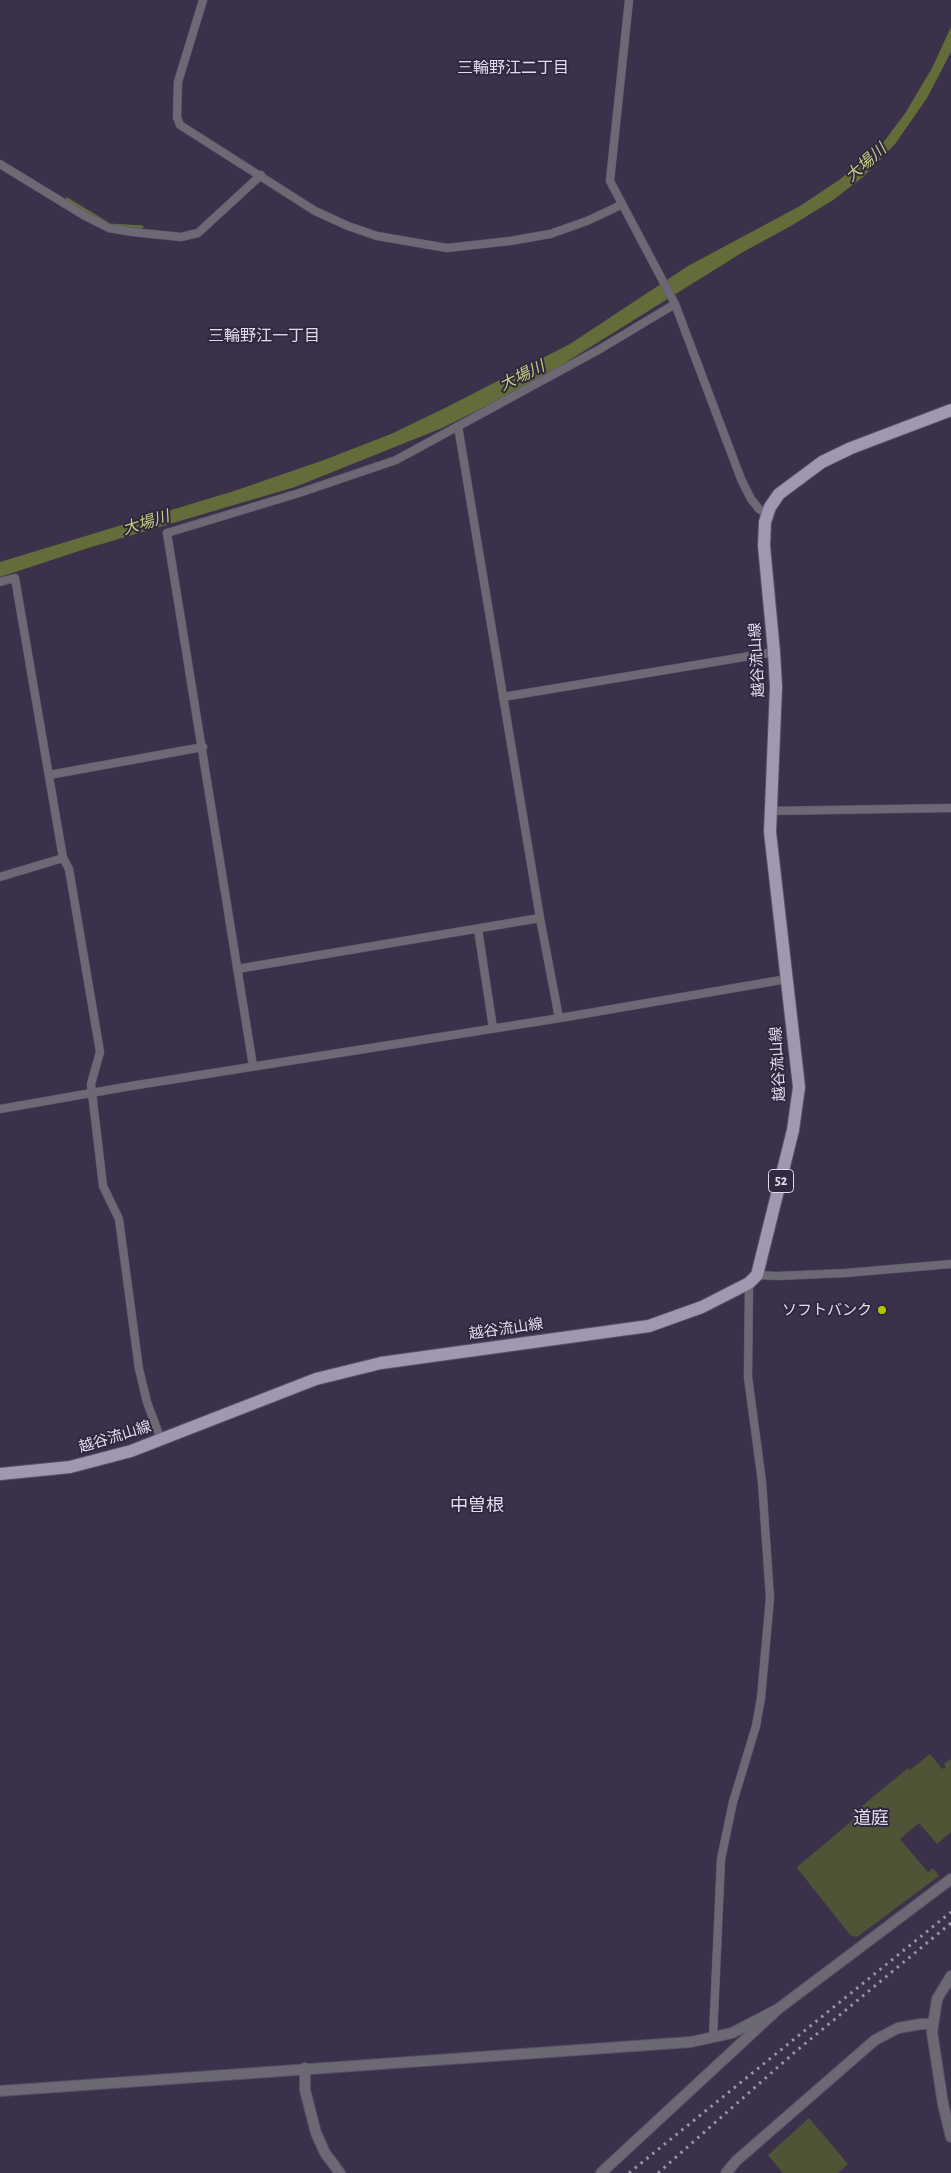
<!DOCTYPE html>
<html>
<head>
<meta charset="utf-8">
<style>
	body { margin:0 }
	canvas { display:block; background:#3b314a }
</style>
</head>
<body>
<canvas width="951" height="2173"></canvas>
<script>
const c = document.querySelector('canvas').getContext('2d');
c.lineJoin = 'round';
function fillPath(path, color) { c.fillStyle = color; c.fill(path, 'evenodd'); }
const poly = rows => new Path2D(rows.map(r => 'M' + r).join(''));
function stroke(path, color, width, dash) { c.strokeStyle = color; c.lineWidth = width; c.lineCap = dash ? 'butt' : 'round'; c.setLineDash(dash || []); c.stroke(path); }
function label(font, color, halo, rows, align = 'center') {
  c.font = font + ' "Alegreya Sans","Noto Sans JP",sans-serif'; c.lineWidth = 4; c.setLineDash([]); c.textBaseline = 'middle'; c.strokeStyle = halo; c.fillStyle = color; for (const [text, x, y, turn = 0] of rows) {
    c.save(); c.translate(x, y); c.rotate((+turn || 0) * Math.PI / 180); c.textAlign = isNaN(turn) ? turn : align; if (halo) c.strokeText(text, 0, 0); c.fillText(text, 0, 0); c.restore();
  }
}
fillPath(poly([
	[930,1754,942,1769,946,1767,944,1764,951,1759,951,1832,937,1844,919,1823,900,1839,928,1872,933,1868,939,1876,857,1937,851,1936,797,1868,798,1866,853,1820,851,1815,908,1768,910,1770],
	[809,2118,848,2164,838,2173,783,2173,768,2155]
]), '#4e5435');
fillPath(poly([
	[951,27,951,52,927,98,895,144,863,177,833,200,789,227,743,252,531,384,442,428,295,487,88,548,0,577,0,562,234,491,324,460,391,434,447,407,570,344,688,266,800,206,839,180,880,147,906,112,932,68]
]), '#646d39');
stroke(poly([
	[67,199,110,225,142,227]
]), '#646d39', 3);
const minor = poly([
	[203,0,178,82,177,117,180,125,315,211,348,226,377,236,447,248,510,241,550,234,587,221,621,205],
	[629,0,610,181,675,304,741,479,751,499,759,509,767,514],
	[0,164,85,216,109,228,132,232,181,237,198,233,261,175],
	[458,426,540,918,559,1018],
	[0,582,15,578,63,858,69,869,100,1052,91,1084,103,1186,119,1219,139,1369,147,1402,161,1440],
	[503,697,774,652],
	[49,775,203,747],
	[769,811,951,808],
	[0,877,63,858],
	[478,929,493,1028],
	[237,969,540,918],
	[253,1066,167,533,299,493,396,460,600,349,675,304],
	[0,1109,131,1086,560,1018,787,979],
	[757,1275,777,1276,846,1273,951,1264],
	[713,2037,721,1859,733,1802,756,1726,761,1698,770,1598,762,1482,748,1377,749,1283]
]);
const tertiary = poly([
	[951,1976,937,1999,932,2032,943,2104,951,2137],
	[305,2068,305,2090,316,2133,325,2153,340,2173],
	[0,2091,691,2042,732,2033,778,2009],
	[601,2173,778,2009,951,1879],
	[726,2173,736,2161,875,2040,898,2028,921,2024,933,2024]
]);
const primary = poly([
	[0,1474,70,1467,131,1451,316,1379,381,1363,649,1326,702,1307,749,1283,757,1275,793,1130,799,1087,770,832,776,687,774,652,764,546,765,522,770,507,779,494,822,462,851,448,951,410]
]);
stroke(minor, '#595067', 9);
stroke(tertiary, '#595067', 12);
stroke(primary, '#595067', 14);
stroke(minor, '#6c6874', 8);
stroke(tertiary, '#6c6874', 10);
stroke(primary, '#a097b0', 12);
stroke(poly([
	[629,2173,951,1912],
	[658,2173,795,2052,951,1923]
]), '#9b94a8', 3, [2.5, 5]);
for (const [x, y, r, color] of [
	[882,1310,5,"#afc505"]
]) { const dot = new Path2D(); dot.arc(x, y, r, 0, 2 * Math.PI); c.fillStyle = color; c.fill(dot); stroke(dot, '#31273f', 2); }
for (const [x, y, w] of [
	[781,1181,25]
]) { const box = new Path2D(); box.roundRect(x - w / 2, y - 11.5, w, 23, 4); c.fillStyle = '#31273f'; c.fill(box); stroke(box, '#e1dcec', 1); }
label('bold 14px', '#e1dcec', null, [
	["52",781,1181]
]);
label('15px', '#e1dcec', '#31273f', [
	["越谷流山線",757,660,-93],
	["越谷流山線",778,1064,-93],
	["越谷流山線",506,1329,-8],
	["越谷流山線",115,1437,-17]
]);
label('15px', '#e1dcec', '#31273f', [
	["ソフトバンク",872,1310]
], 'right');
label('16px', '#e1dcec', '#31273f', [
	["三輪野江二丁目",513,68],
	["三輪野江一丁目",264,336]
]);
label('italic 16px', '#c0d080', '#31273f', [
	["大場川",866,163,-42],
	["大場川",522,376,-26],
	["大場川",146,523,-17]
]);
label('18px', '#e1dcec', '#31273f', [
	["中曽根",477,1506],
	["道庭",871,1819]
]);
</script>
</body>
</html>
